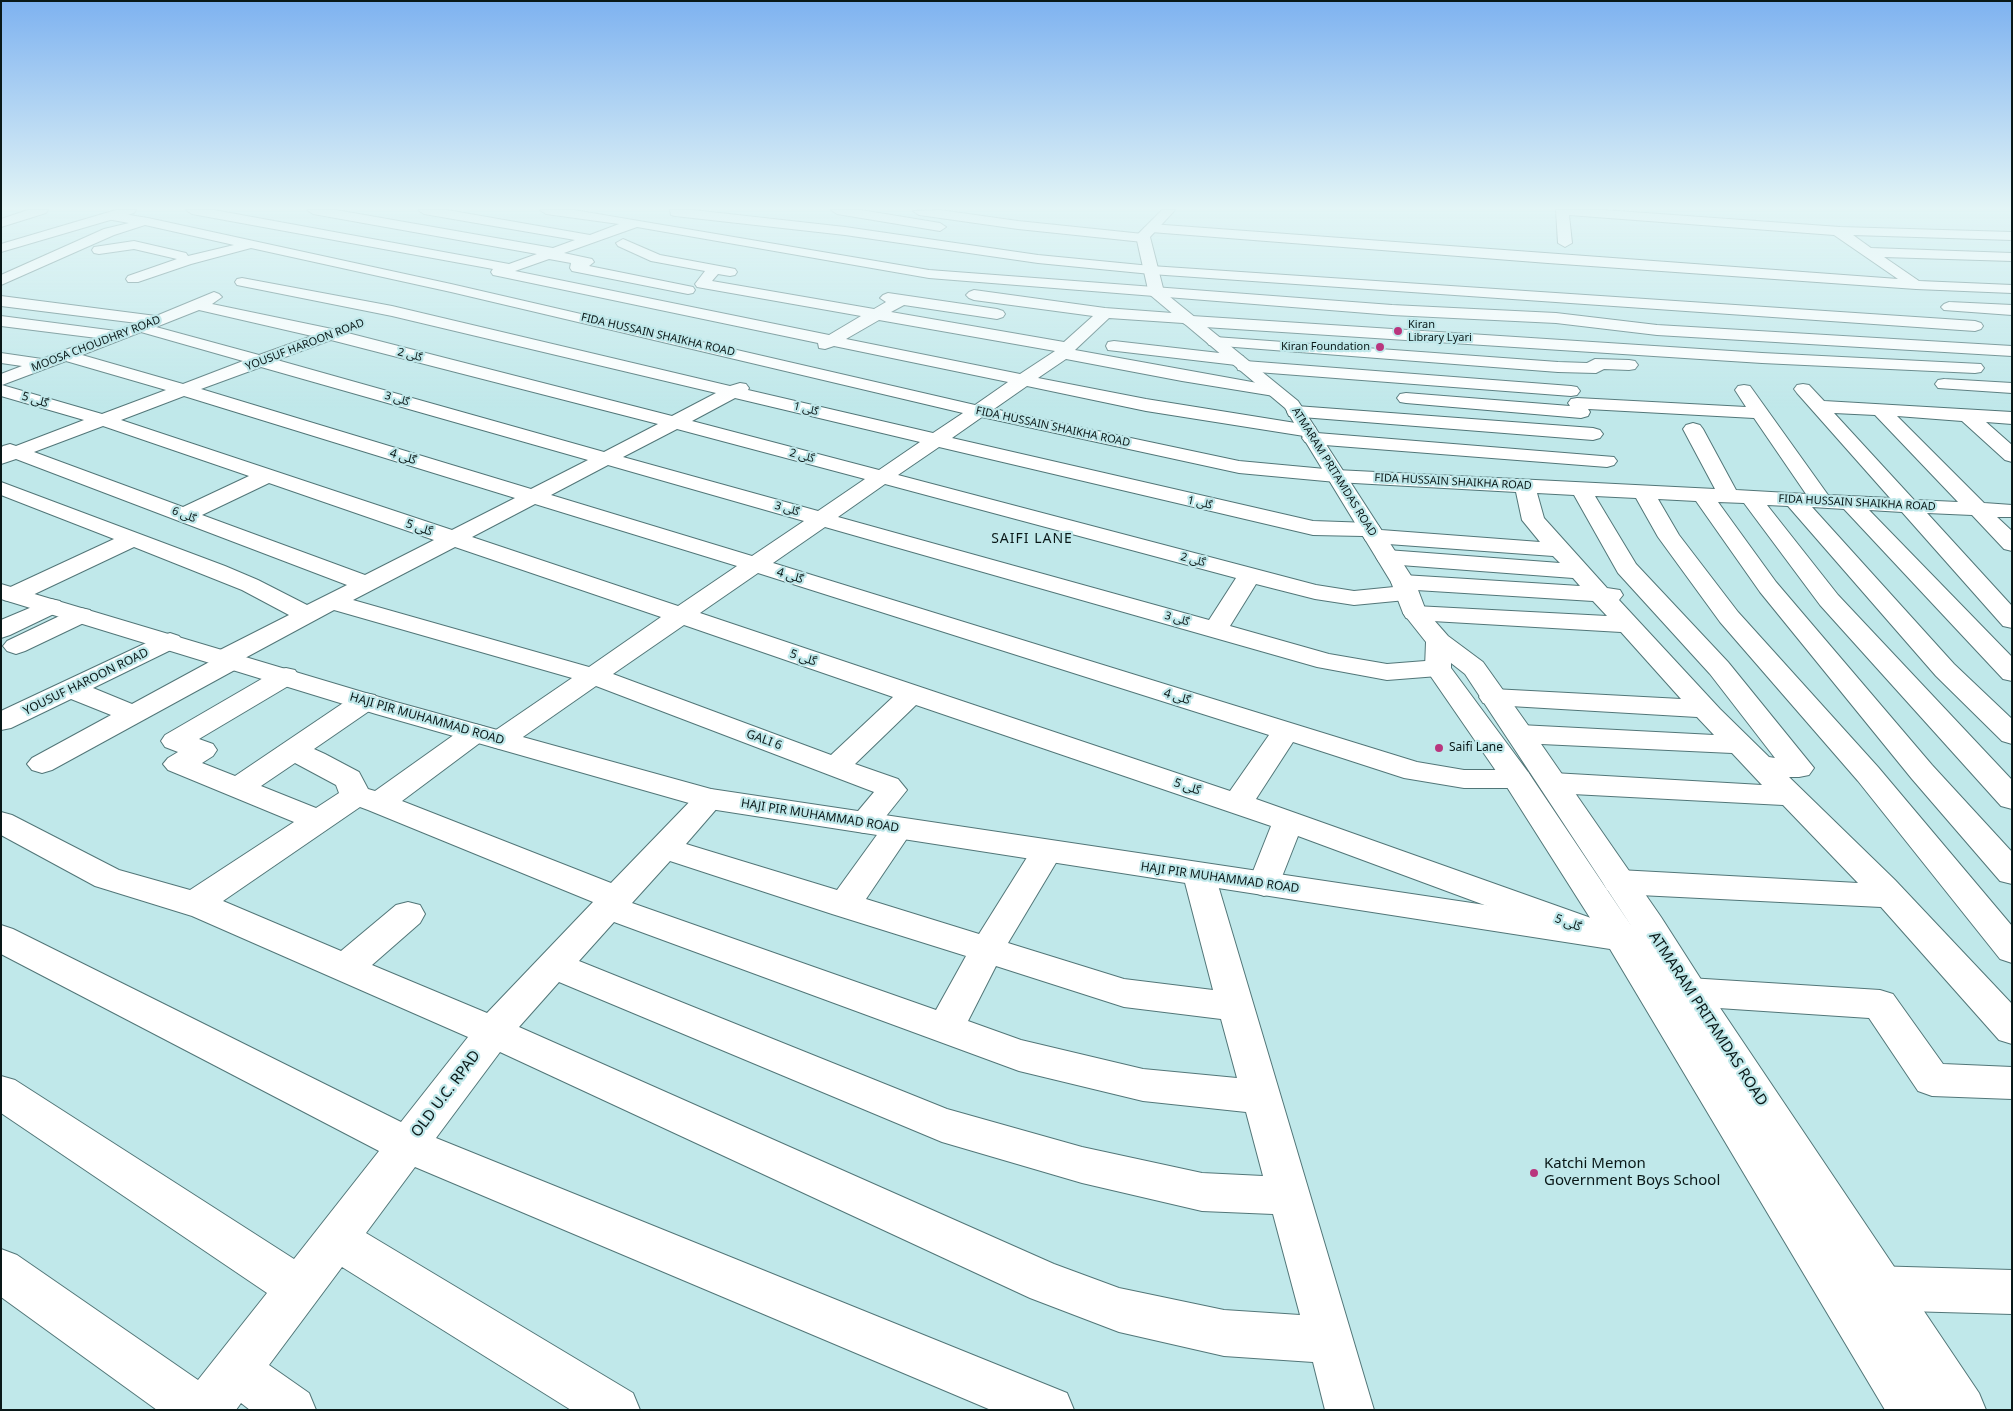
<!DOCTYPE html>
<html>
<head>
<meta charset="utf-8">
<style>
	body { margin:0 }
	#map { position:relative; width:2013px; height:1411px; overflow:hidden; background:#c0e8ea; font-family:"Noto Sans",sans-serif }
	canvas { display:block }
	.frame { position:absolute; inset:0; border:2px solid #091818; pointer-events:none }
</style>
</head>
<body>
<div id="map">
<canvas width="2013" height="1411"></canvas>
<div class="frame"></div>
</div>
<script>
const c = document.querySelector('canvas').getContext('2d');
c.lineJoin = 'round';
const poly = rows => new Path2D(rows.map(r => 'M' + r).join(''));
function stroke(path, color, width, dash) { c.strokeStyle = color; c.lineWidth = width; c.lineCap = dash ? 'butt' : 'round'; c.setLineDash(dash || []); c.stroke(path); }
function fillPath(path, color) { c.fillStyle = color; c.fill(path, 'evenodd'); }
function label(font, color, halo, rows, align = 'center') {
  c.font = font + ' "Noto Sans","Noto Sans Arabic",sans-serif'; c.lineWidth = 4.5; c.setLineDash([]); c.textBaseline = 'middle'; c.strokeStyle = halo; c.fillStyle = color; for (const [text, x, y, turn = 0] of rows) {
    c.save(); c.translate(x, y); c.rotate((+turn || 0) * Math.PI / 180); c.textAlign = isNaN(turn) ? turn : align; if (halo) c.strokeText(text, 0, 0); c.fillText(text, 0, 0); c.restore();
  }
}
const minor = poly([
	[28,210,48,210,46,213,1,227,1,219,28,210],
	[186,210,214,210,509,264,537,254,313,214,307,210,336,210,553,248,575,240,424,214,418,210,447,210,590,235,619,224,546,214,540,210,574,210,929,270,1392,305,1556,313,1657,325,2012,346,2012,356,1657,335,1556,323,1392,315,929,278,637,227,564,253,592,259,594,262,589,266,693,287,695,290,693,293,688,294,577,272,572,271,570,268,571,263,549,259,515,271,829,335,861,316,697,287,695,284,705,271,651,261,618,246,616,243,623,239,660,255,730,268,735,269,737,272,735,275,730,276,718,274,712,281,874,309,886,302,880,298,883,295,888,293,997,309,1003,311,1005,314,1003,317,997,319,904,305,891,312,1064,342,1093,316,974,300,969,298,966,295,969,292,974,290,1105,308,1186,314,1192,316,1762,353,1981,364,1984,368,1981,372,1975,373,1762,363,1189,326,1183,323,1109,318,1075,350,1274,386,1280,387,1283,391,1280,395,1274,396,1182,381,1066,359,1038,378,1146,399,1308,425,1315,427,1317,433,1614,457,1617,461,1614,465,1607,467,1312,444,1305,442,1302,438,1304,436,1146,411,1027,386,994,409,1239,461,1336,470,1715,489,1683,429,1686,425,1693,423,1700,425,1703,429,1736,490,1806,494,1754,418,1588,409,1590,412,1588,416,1581,418,1406,403,1400,402,1397,398,1400,394,1406,393,1570,406,1568,403,1571,399,1577,398,1746,407,1735,390,1738,386,1744,385,1750,386,1828,495,1890,498,1797,393,1794,389,1797,385,1803,384,1809,385,1824,401,2012,412,2012,424,1986,422,2012,445,2012,462,2005,460,1962,421,1897,416,1984,503,2012,505,2012,517,1997,517,2012,531,2012,551,2004,549,1972,515,1927,513,2012,606,2012,628,2003,626,1902,512,1869,510,2012,657,2012,681,2003,679,1844,509,1812,507,1954,664,2012,719,2012,744,2002,741,1936,676,1788,506,1767,505,1838,595,2012,780,2012,809,2001,806,1820,605,1744,503,1718,502,1776,582,1932,765,2012,852,2012,884,2000,881,1912,779,1760,592,1696,501,1658,499,1679,535,1738,612,1878,767,2012,926,2012,963,2000,959,1858,781,1720,622,1658,537,1636,498,1595,496,1636,564,1728,662,1814,768,1809,775,1799,777,1789,777,1895,880,2012,1004,2012,1044,1999,1040,1881,907,1619,894,1607,890,1603,882,1607,874,1619,870,1858,883,1783,805,1553,793,1542,790,1538,783,1542,776,1553,773,1762,785,1732,753,1520,743,1510,740,1506,734,1510,728,1520,725,1714,735,1697,717,1493,705,1483,703,1479,697,1483,691,1493,689,1681,699,1621,632,1415,620,1406,618,1403,613,1406,608,1415,606,1607,616,1593,601,1416,590,1418,593,1415,598,1406,600,1354,605,1315,599,1256,584,1230,626,1329,654,1387,664,1438,660,1447,662,1451,668,1447,674,1438,676,1387,680,1317,667,825,527,773,563,1417,762,1464,770,1517,770,1528,772,1532,779,1528,786,1517,788,1464,788,1404,778,1293,742,1256,799,1591,918,1596,927,1591,936,1579,940,1298,836,1276,892,1264,896,1252,892,1248,884,1271,826,916,705,855,764,898,779,907,790,875,830,864,833,853,830,848,823,874,792,596,686,510,746,500,749,490,746,486,740,490,734,572,678,334,610,245,658,246,660,242,666,52,770,42,773,32,770,27,764,32,758,111,715,71,699,11,728,1,730,1,711,161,636,170,633,179,636,183,641,179,646,93,688,132,704,213,660,212,658,216,652,289,615,242,590,134,547,22,600,13,602,4,600,1,595,4,590,114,539,1,495,1,482,225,566,258,580,307,605,347,585,16,459,1,464,1,448,3,446,10,444,16,446,84,420,1,396,1,374,22,366,1,363,1,353,42,359,97,338,1,326,1,316,116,331,137,323,1,306,1,296,156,316,214,292,219,294,222,297,212,304,332,329,672,416,716,393,392,316,237,285,235,282,237,279,242,278,392,306,730,386,740,383,746,384,749,388,748,390,933,433,963,413,451,292,251,248,191,264,138,282,128,282,126,279,128,276,177,259,134,249,99,254,94,253,92,250,94,247,134,241,186,253,188,256,234,245,145,225,114,235,1,285,1,275,104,229,129,223,107,219,105,216,107,213,111,212,148,218,451,284,975,405,1008,382,834,346,825,349,819,348,818,343,498,276,493,275,491,272,493,269,192,214,186,210],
	[199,310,312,336,259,355,156,327,199,310],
	[879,320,1055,351,1020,374,846,339,879,320],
	[141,332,243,361,183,384,82,355,141,332],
	[331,340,658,424,604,452,277,360,331,340],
	[66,361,166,390,102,414,2,385,66,361],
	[261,367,588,460,531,489,201,389,261,367],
	[184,396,515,498,452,530,121,420,184,396],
	[735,398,920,442,879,470,692,421,735,398],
	[1834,413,1875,415,1958,502,1914,500,1834,413],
	[982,417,1239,473,1336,482,1516,492,1522,520,1540,542,1381,530,1378,525,1370,523,1313,521,952,438,982,417],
	[103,426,249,476,183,507,34,452,103,426],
	[677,429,865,479,818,511,623,457,677,429],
	[939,447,1313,535,1363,536,1366,541,1374,543,1553,556,1560,563,1387,550,1379,552,1376,557,1379,562,1387,564,1573,578,1580,586,1403,575,1395,577,1391,582,1394,587,1354,591,1316,585,898,475,939,447],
	[608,465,804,521,752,556,551,495,608,465],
	[269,483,434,540,365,575,202,515,269,483],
	[885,484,1236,578,1209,620,838,517,885,484],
	[1537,493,1574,495,1618,573,1710,674,1775,758,1769,757,1720,709,1619,600,1623,595,1620,590,1607,588,1544,518,1537,493],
	[535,504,737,566,678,606,472,537,535,504],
	[455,547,661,617,589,667,353,600,455,547],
	[758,573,1269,735,1230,791,700,613,758,573],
	[684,625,893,697,831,755,613,674,684,625],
	[670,210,693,210,845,227,1038,255,1151,266,1975,321,1981,323,1983,326,1981,329,1975,331,1151,274,1038,263,845,235,675,216,671,215,670,210],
	[831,210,861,210,940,223,946,227,940,231,837,214,831,210],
	[940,210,1018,221,1143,234,1150,238,1143,242,1018,229,919,215,913,211,940,210],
	[1556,210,1604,210,1840,227,2012,232,2012,240,1853,235,1871,248,2012,253,2012,261,1884,257,1919,281,2012,285,2012,293,1916,289,1548,263,1151,232,1144,228,1151,224,1898,279,1834,235,1569,215,1572,243,1565,247,1558,243,1556,210],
	[1949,302,2012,305,2012,315,1944,310,1941,307,1944,304,1949,302],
	[1215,337,1558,362,1587,363,1595,359,1629,360,1635,361,1638,365,1635,369,1629,370,1604,369,1596,373,1558,372,1209,345,1207,342,1209,339,1215,337],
	[1114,341,1237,355,1243,356,1245,361,1571,386,1577,387,1580,391,1577,395,1571,396,1244,371,1238,370,1236,365,1108,350,1106,346,1108,342,1114,341],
	[1944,379,2012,383,2012,393,1938,388,1935,384,1938,380,1944,379],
	[1296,406,1593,428,1600,430,1603,434,1600,438,1593,440,1289,416,1287,412,1289,408,1296,406],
	[51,599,60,601,63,606,60,611,10,635,1,638,1,620,51,599],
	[81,608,90,610,93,615,90,620,25,651,16,654,7,651,3,646,7,641,72,610,81,608],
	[286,668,295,670,299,676,295,682,199,739,213,744,217,750,213,756,202,763,235,776,355,695,365,693,375,695,379,701,375,707,314,749,325,754,359,772,368,789,375,791,465,727,475,724,485,727,489,733,485,739,402,801,611,883,699,792,710,789,721,792,725,799,686,844,837,890,887,821,898,818,909,821,914,828,866,899,979,934,1036,843,1047,840,1058,843,1063,851,1008,943,1124,979,1213,990,1183,875,1187,867,1199,864,1211,867,1215,875,1374,1410,1325,1410,1313,1362,1224,1356,1119,1332,1030,1298,500,1052,436,1138,1067,1393,1074,1410,991,1410,415,1167,366,1233,633,1393,640,1410,571,1410,342,1267,269,1365,309,1393,316,1410,250,1410,241,1403,236,1410,157,1410,1,1297,1,1249,17,1255,198,1380,267,1293,1,1113,1,1076,15,1080,294,1259,379,1151,1,954,1,925,13,929,401,1122,468,1037,192,916,95,886,1,835,1,812,12,815,119,870,190,890,294,822,168,770,163,764,168,758,178,752,165,747,161,741,165,735,277,670,286,668],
	[295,763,336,785,339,793,316,808,261,786,295,763],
	[360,807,368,810,593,902,487,1013,372,965,420,923,425,914,420,905,408,902,396,905,341,951,223,901,360,807],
	[670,861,832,914,966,956,936,1010,632,903,670,861],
	[614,922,1019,1071,1143,1101,1246,1112,1263,1176,1202,1173,1082,1147,947,1109,579,961,614,922],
	[996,966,1124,1007,1221,1019,1237,1078,1143,1069,1021,1040,968,1021,996,966],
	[559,982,942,1142,1082,1183,1202,1211,1273,1214,1300,1315,1224,1310,1119,1288,1054,1264,519,1027,559,982],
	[1673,977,1880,990,1893,994,1943,1064,2012,1067,2012,1099,1932,1096,1918,1091,1869,1018,1673,1005,1660,1001,1655,991,1660,981,1673,977],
	[1871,1266,2012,1270,2012,1314,1871,1310,1855,1303,1848,1288,1855,1273,1871,1266]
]);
const major = poly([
	[116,210,136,210,134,213,1,252,1,244,116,210],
	[1162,210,1175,210,1150,237,1164,292,1298,401,1415,582,1426,611,1448,636,1483,662,1530,728,1661,917,1702,981,1979,1393,1986,1410,1885,1410,1610,949,710,809,376,714,1,599,1,584,396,702,711,789,1592,921,1505,784,1425,668,1426,642,1403,613,1391,582,1285,408,1149,294,1136,236,1162,210],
	[1451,663,1465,674,1632,927,1528,772,1451,668,1451,663]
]);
stroke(minor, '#527678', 2);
stroke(major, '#527678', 2);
fillPath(minor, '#fff');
fillPath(major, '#fff');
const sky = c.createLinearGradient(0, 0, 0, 408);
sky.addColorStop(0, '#7eb2f0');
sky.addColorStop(0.51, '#e3f5f6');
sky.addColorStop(1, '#e3f5f600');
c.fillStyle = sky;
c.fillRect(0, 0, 2013, 408);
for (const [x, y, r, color] of [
	[1398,331,5,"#b9367e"],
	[1380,347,5,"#b9367e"],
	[1439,748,5,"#b9367e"],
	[1534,1173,5,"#b9367e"]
]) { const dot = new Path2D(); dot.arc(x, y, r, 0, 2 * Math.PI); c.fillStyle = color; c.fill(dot); stroke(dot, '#c0e8ea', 2); }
label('11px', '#091818', '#c0e8ea', [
	["Kiran",1408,325],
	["Library Lyari",1408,338],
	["Kiran Foundation",1370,347,"right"]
], 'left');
label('11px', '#091818', '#c0e8ea', [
	["FIDA HUSSAIN SHAIKHA ROAD",658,335,13],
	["MOOSA CHOUDHRY ROAD",96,344,-21],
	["YOUSUF HAROON ROAD",305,345,-21],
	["گلی 2",410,355,14],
	["گلی 3",397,399,16],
	["گلی 1",806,409,14],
	["FIDA HUSSAIN SHAIKHA ROAD",1053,427,12],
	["گلی 2",802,456,15],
	["ATMARAM PRITAMDAS ROAD",1334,472,58],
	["FIDA HUSSAIN SHAIKHA ROAD",1453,482,3],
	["گلی 1",1200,503,13],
	["FIDA HUSSAIN SHAIKHA ROAD",1857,503,3],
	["گلی 3",787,509,16],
	["گلی 6",184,515,21],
	["گلی 2",1193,560,15],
	["گلی 3",1177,619,16]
]);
label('12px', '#091818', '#c0e8ea', [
	["گلی 5",35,400,17],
	["گلی 4",403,457,17],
	["گلی 5",419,528,19],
	["گلی 4",790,576,17],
	["گلی 5",803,658,19],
	["YOUSUF HAROON ROAD",86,682,-26],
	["گلی 4",1177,697,17],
	["HAJI PIR MUHAMMAD ROAD",427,719,16],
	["GALI 6",764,740,20],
	["گلی 5",1187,787,19],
	["HAJI PIR MUHAMMAD ROAD",820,816,9],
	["HAJI PIR MUHAMMAD ROAD",1220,878,8],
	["گلی 5",1568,923,20]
]);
label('12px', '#091818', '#c0e8ea', [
	["Saifi Lane",1449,748]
], 'left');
c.letterSpacing = '1px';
label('14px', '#091818', '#c0e8ea', [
	["SAIFI LANE",1032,539]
]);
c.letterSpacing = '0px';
label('15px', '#091818', '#c0e8ea', [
	["ATMARAM PRITAMDAS ROAD",1708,1019,57],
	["OLD U.C. RPAD",446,1094,-53]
]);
label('15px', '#091818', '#c0e8ea', [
	["Katchi Memon",1544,1164],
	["Government Boys School",1544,1181]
], 'left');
</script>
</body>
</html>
